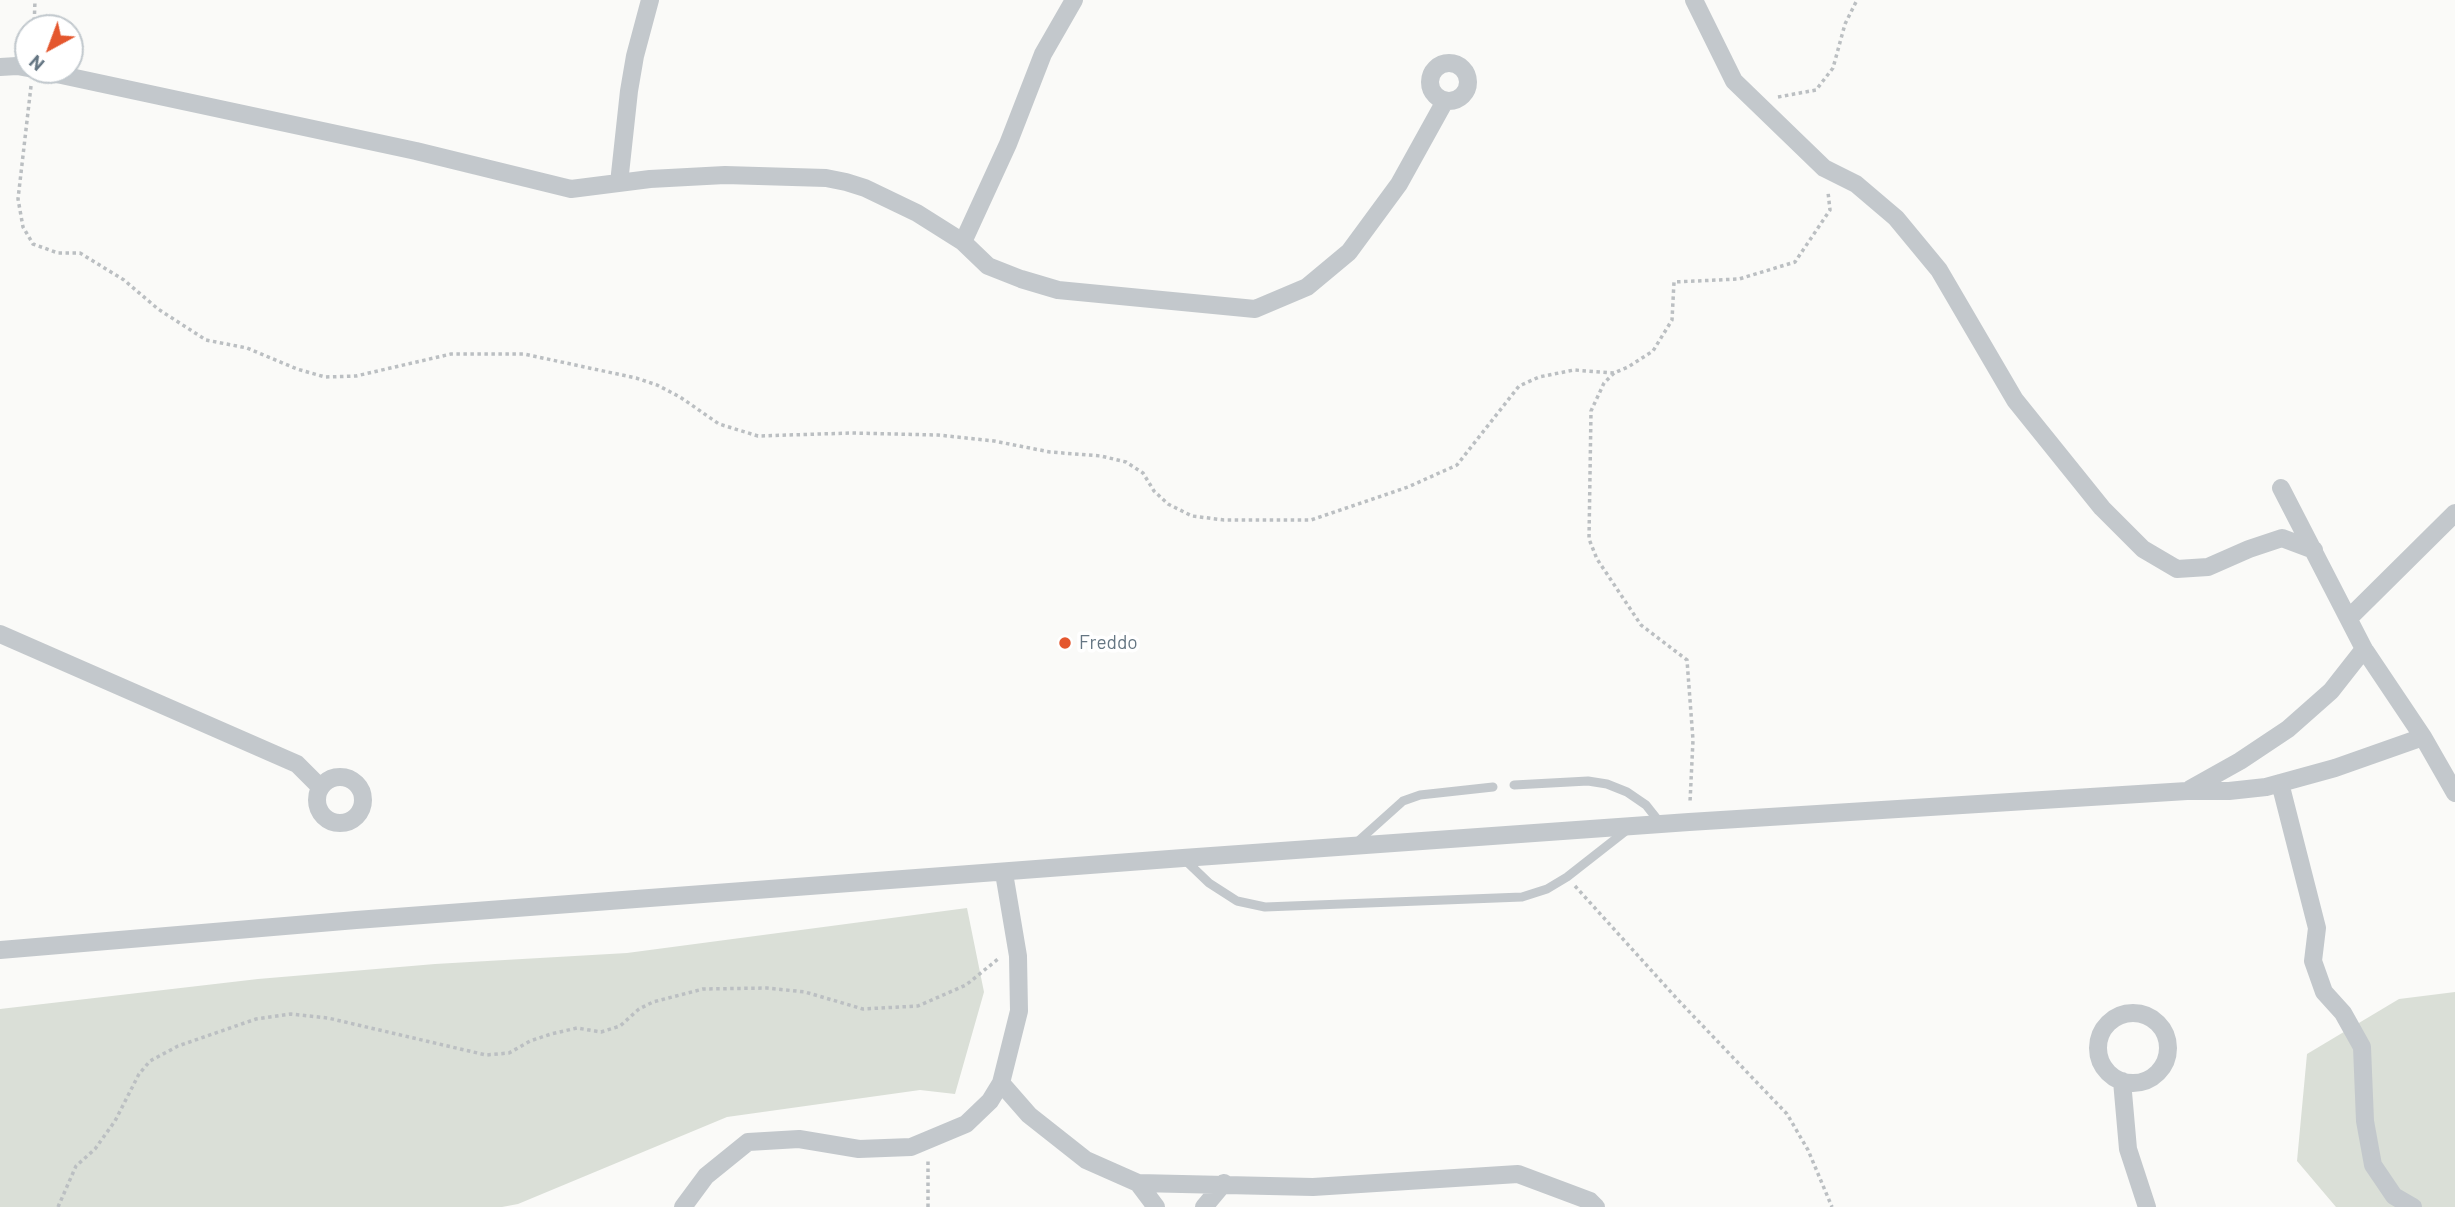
<!DOCTYPE html>
<html>
<head>
<meta charset="utf-8">
<style>
	body { margin:0 }
	#map { position:relative; width:2455px; height:1207px; overflow:hidden; background:#fafaf8; font-family:Barlow,sans-serif }
	canvas { display:block }
	.north { position:absolute; left:14px; top:14px; width:70px; height:70px; box-sizing:border-box; background:#fff; border:2px solid #c1c8cd; border-radius:50%; rotate:221deg; font-size:19px; font-weight:700; line-height:28px; text-align:center; color:#657683 }
	.north::after { content:''; display:block; margin:auto; width:24px; height:32px; background:#e4572e; clip-path:polygon(50% 0,100% 100%,50% 72%,0 100%) }
</style>
</head>
<body>
<div id="map">
<canvas width="2455" height="1207"></canvas>
<div class="north">N</div>
</div>
<script>
const c = document.querySelector('canvas').getContext('2d');
c.lineJoin = 'round';
function fillPath(path, color) { c.fillStyle = color; c.fill(path, 'evenodd'); }
const poly = rows => new Path2D(rows.map(r => 'M' + r).join(''));
function stroke(path, color, width, dash) { c.strokeStyle = color; c.lineWidth = width; c.lineCap = dash ? 'butt' : 'round'; c.setLineDash(dash || []); c.stroke(path); }
function label(font, color, halo, rows, align = 'center') {
  c.font = font + ' Barlow,sans-serif'; c.lineWidth = 7; c.setLineDash([]); c.textBaseline = 'middle'; c.strokeStyle = halo; c.fillStyle = color; for (const [text, x, y, turn = 0] of rows) {
    c.save(); c.translate(x, y); c.rotate((+turn || 0) * Math.PI / 180); c.textAlign = isNaN(turn) ? turn : align; if (halo) c.strokeText(text, 0, 0); c.fillText(text, 0, 0); c.restore();
  }
}
fillPath(poly([
	[967,908,984,992,955,1094,920,1090,727,1117,518,1204,502,1207,0,1207,0,1009,258,979,435,964,627,953],
	[2455,992,2455,1207,2336,1207,2297,1161,2307,1054,2399,999]
]), '#dadfd7');
stroke(poly([
	[34,28,35,0],
	[31,86,18,199,23,227,33,244,58,253,80,253,124,280,158,309,206,340,247,348,297,369,325,377,356,376,451,354,524,354,636,378,657,385,680,397,719,424,758,436,851,433,938,435,994,441,1050,452,1101,456,1126,462,1143,473,1154,491,1168,504,1192,516,1224,520,1311,520,1408,487,1457,465,1519,386,1539,377,1574,370,1614,373,1628,367,1653,351,1672,320,1674,282,1739,279,1795,262,1830,210,1828,192],
	[1778,97,1816,90,1833,68,1845,24,1857,0],
	[1614,373,1604,383,1591,411,1589,539,1597,559,1641,625,1687,660,1693,740,1690,802],
	[1575,886,1679,1001,1787,1114,1808,1150,1832,1207],
	[58,1207,76,1166,95,1149,115,1121,139,1074,150,1061,178,1046,256,1019,291,1014,328,1018,486,1055,509,1053,530,1041,551,1034,577,1028,601,1032,620,1026,639,1009,653,1002,703,989,767,988,805,992,863,1009,918,1006,966,985,998,959],
	[928,1207,928,1160]
]), '#bbbfc2', 3.5, [3.5, 3.5]);
stroke(poly([
	[1514,785,1588,781,1607,784,1627,792,1646,805,1661,824],
	[1355,844,1403,801,1420,795,1493,787],
	[1184,859,1209,883,1237,901,1265,907,1522,897,1547,889,1567,877,1627,830]
]), '#c3c8cc', 9);
stroke(poly([
	[1694,0,1734,81,1824,168,1856,184,1896,218,1939,270,2015,400,2102,508,2143,549,2177,569,2208,567,2249,549,2282,538,2314,550],
	'1430 82a19 19 0 1 1 38 0a19 19 0 1 1-38 0Z',
	[0,67,17,66,28,68],
	[38,70,416,151,571,189,650,179,725,175,826,178,846,182,865,188,917,213,963,242,988,266,1021,279,1058,290,1255,309,1307,287,1349,252,1399,184,1445,101],
	[619,183,629,91,635,56,650,0],
	[963,242,1008,144,1043,54,1074,0],
	[2281,488,2364,649,2423,737,2455,793],
	[2349,618,2455,513],
	[0,634,297,764,320,787],
	'317 800a23 23 0 1 1 46 0a23 23 0 1 1-46 0Z',
	[2280,783,2317,928,2313,961,2324,992,2343,1013,2362,1047,2365,1121,2373,1165,2394,1196,2413,1207],
	[2190,789,2240,761,2288,729,2331,691,2364,649],
	[0,950,356,920,1183,858,1689,822,2187,791,2229,791,2266,787,2335,768,2423,737],
	'2098 1048a35 35 0 1 1 70 0a35 35 0 1 1-70 0Z',
	[2122,1081,2128,1149,2147,1207],
	[1001,1083,1029,1115,1086,1160,1138,1183,1313,1187,1518,1174,1590,1201,1596,1207],
	[1138,1183,1156,1207],
	[683,1207,706,1176,748,1142,799,1139,859,1149,911,1147,966,1124,990,1101,1001,1083,1019,1011,1018,956,1004,873],
	[1204,1207,1224,1183]
]), '#c3c8cc', 18);
for (const [x, y, r, color] of [
	[1065,643,7,"#e4572e"]
]) { const dot = new Path2D(); dot.arc(x, y, r, 0, 2 * Math.PI); c.fillStyle = color; c.fill(dot); stroke(dot, '#fff', 2.5); }
label('19px', '#657683', '#fff', [
	["Freddo",1079,643]
], 'left');
</script>
</body>
</html>
